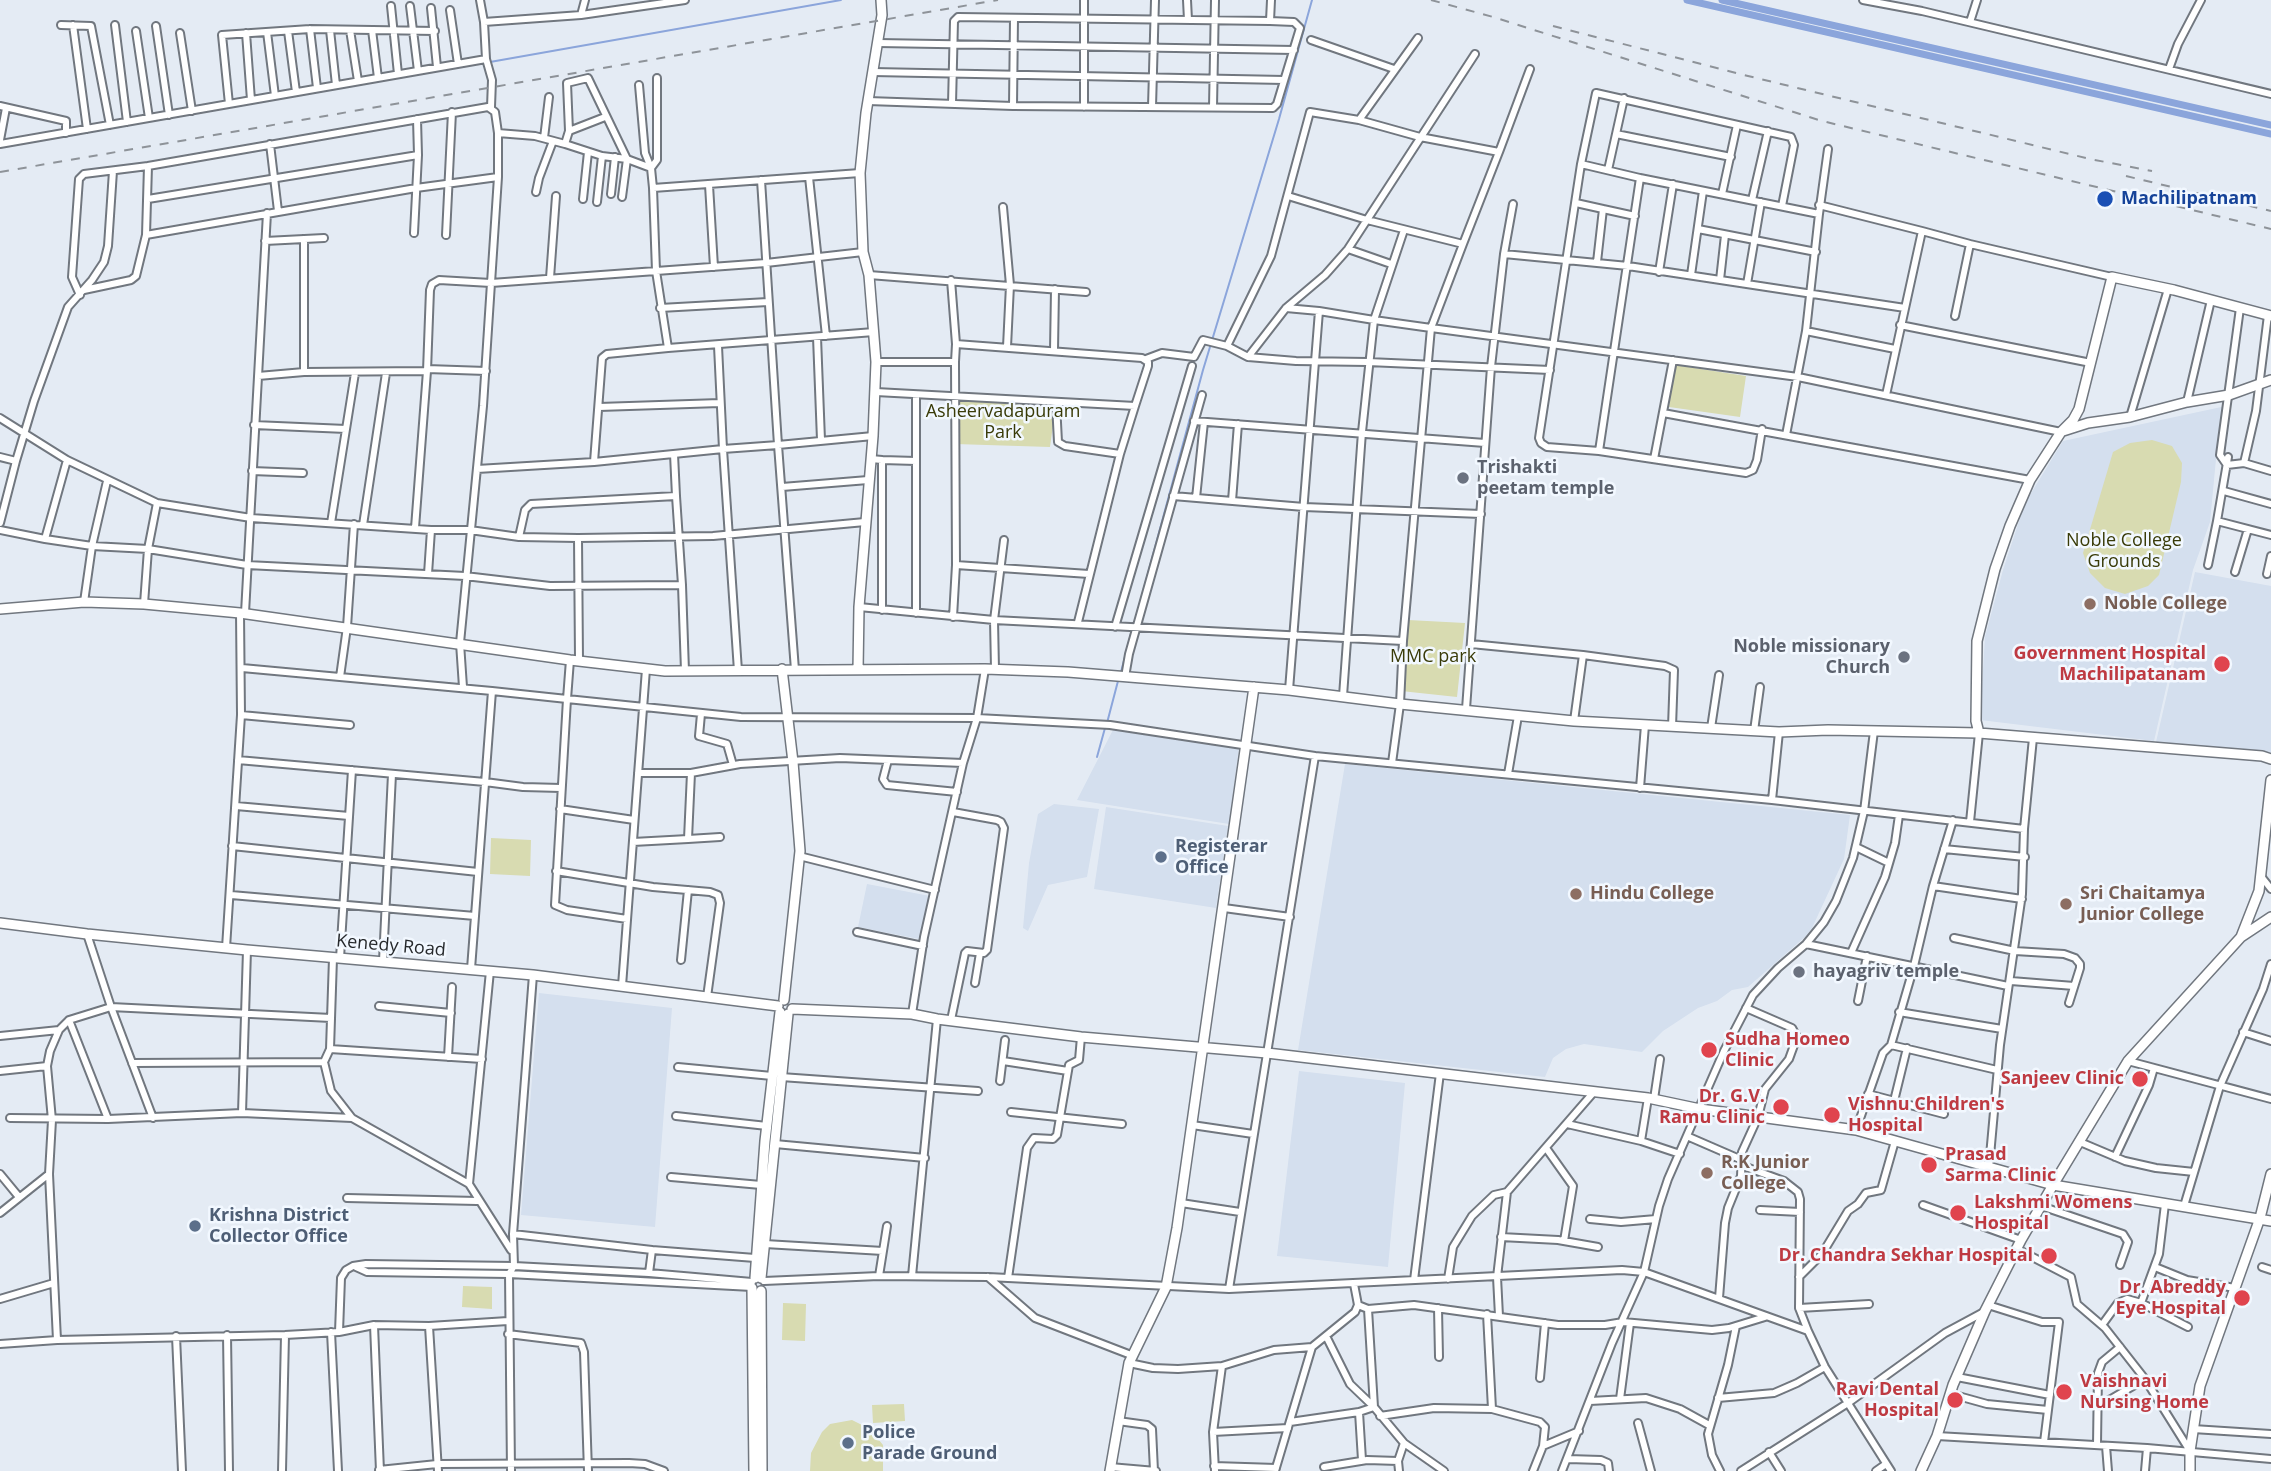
<!DOCTYPE html>
<html>
<head>
<meta charset="utf-8">
<style>
	body { margin:0 }
	canvas { display:block; background:#e4ebf4 }
</style>
</head>
<body>
<canvas width="2271" height="1471"></canvas>
<script>
const c = document.querySelector('canvas').getContext('2d');
c.lineJoin = 'round';
function fillPath(path, color) { c.fillStyle = color; c.fill(path, 'evenodd'); }
const poly = rows => new Path2D(rows.map(r => 'M' + r).join(''));
function stroke(path, color, width, dash) { c.strokeStyle = color; c.lineWidth = width; c.lineCap = dash ? 'butt' : 'round'; c.setLineDash(dash || []); c.stroke(path); }
function label(font, color, halo, rows, align = 'center') {
  c.font = font + ' "Open Sans",sans-serif'; c.lineWidth = 5; c.setLineDash([]); c.textBaseline = 'middle'; c.strokeStyle = halo; c.fillStyle = color; for (const [text, x, y, turn = 0] of rows) {
    c.save(); c.translate(x, y); c.rotate((+turn || 0) * Math.PI / 180); c.textAlign = isNaN(turn) ? turn : align; if (halo) c.strokeText(text, 0, 0); c.fillText(text, 0, 0); c.restore();
  }
}
fillPath(poly([
	[2226,406,2216,459,2210,522,2193,570,2154,741,1980,720,1985,637,2003,570,2025,503,2063,441],
	[2195,572,2271,586,2271,753,2156,742],
	[1115,726,1239,747,1229,824,1077,800],
	[1345,764,1850,815,1844,859,1812,928,1806,936,1748,987,1732,990,1717,1001,1698,1008,1663,1031,1642,1052,1584,1044,1566,1049,1553,1058,1545,1077,1298,1050],
	[1054,804,1099,809,1087,877,1048,885,1028,931,1023,928,1029,863,1038,814],
	[1106,807,1228,826,1216,908,1094,889],
	[867,884,930,896,919,939,858,927],
	[539,993,672,1008,655,1227,521,1215],
	[1299,1071,1405,1083,1388,1267,1277,1256]
]), '#d4dfee');
fillPath(poly([
	[1675,365,1746,376,1740,417,1669,407],
	[954,397,1056,403,1050,447,955,444],
	[2152,440,2172,446,2182,463,2181,482,2159,575,2148,586,2125,594,2105,588,2090,573,2083,553,2113,452,2130,443],
	[1408,620,1465,623,1457,697,1401,691],
	[491,838,531,840,530,876,490,874],
	[463,1286,492,1287,492,1309,462,1307],
	[783,1303,806,1304,805,1341,782,1340],
	[904,1404,905,1421,873,1423,872,1405],
	[852,1420,870,1429,883,1445,883,1471,810,1471,811,1453,822,1432,830,1424]
]), '#d8dbb1');
stroke(poly([
	[490,62,841,0],
	[1134,625,1203,370,1279,119,1312,0],
	[1121,672,1132,630],
	[1107,723,1118,681],
	[1097,757,1105,728]
]), '#8ba5db', 2);
stroke(poly([
	[1687,0,2271,134],
	[1722,0,2271,125]
]), '#8ba5db', 7);
const street = poly([
	[480,0,484,22,486,59,492,80,491,107],
	[1084,0,1084,107],
	[1187,0,1188,20],
	[1863,0,1922,11,2271,94],
	[391,6,398,74],
	[410,6,418,71],
	[431,8,437,67],
	[450,10,458,64],
	[581,15,585,0],
	[1270,21,1271,0],
	[484,22,581,15,685,0],
	[1970,22,1977,0],
	[61,25,91,26,110,125],
	[73,25,87,129],
	[115,25,127,122],
	[156,26,169,115],
	[310,29,317,88],
	[330,30,336,85],
	[350,30,358,81],
	[372,30,378,78],
	[136,31,149,118],
	[288,31,296,92],
	[267,32,275,96],
	[180,33,192,111],
	[246,33,251,100],
	[1311,40,1394,69],
	[878,43,1294,50],
	[1475,54,1348,249,1325,275,1286,308,1248,357,1296,361,1368,362,1550,370],
	[2169,69,2178,44,2201,0],
	[873,72,1284,80],
	[639,85,645,153,651,168,653,188],
	[868,101,1013,106,1273,108,1277,104,1300,28,1294,22,1270,21,958,17,954,21,952,104],
	[229,104,222,35,310,29,435,31],
	[0,106,66,121,66,133],
	[1013,106,1014,18],
	[1152,107,1155,0],
	[1213,107,1215,0],
	[1359,120,1418,38],
	[569,131,605,117],
	[498,133,535,136,565,144],
	[1616,134,1731,157],
	[544,138,549,97],
	[0,140,6,108],
	[0,144,486,59],
	[270,144,278,211],
	[1581,164,1640,178],
	[148,166,488,107,495,112,498,133,498,177],
	[1608,170,1624,98],
	[860,173,653,188,656,271,668,348,874,332],
	[809,177,826,336],
	[761,180,778,445,873,436],
	[709,185,714,267],
	[536,192,539,178,553,141],
	[611,194,615,157],
	[1722,194,1737,125],
	[1288,196,1367,220,1463,244,1499,152],
	[622,197,627,159,602,156,565,144,569,131,567,83,588,78,627,159,651,168,657,160,657,78],
	[148,199,418,155],
	[583,199,588,152],
	[1752,200,1768,131],
	[597,202,602,156],
	[1576,203,1603,209,1597,262],
	[1819,205,1922,231,1886,395],
	[1003,207,1010,285,1007,347],
	[1603,209,1635,216],
	[1698,229,1816,252],
	[1922,231,1970,244,1955,316],
	[414,233,418,155,417,119],
	[146,235,416,188,498,177,491,283,766,263,863,252],
	[446,235,452,112],
	[304,239,304,372],
	[265,241,324,238],
	[1970,244,2112,277],
	[1348,249,1391,264],
	[1504,254,1628,266,1905,308],
	[1659,272,1673,184],
	[869,275,1086,292],
	[1691,275,1703,191],
	[550,278,556,196],
	[951,280,956,344,955,362],
	[1720,280,1725,235],
	[1747,284,1761,202],
	[80,295,72,277,79,179,84,174,148,166,146,235,136,276,131,280,84,290],
	[660,308,768,302],
	[1286,308,1319,311,1289,690],
	[2240,308,2220,455,2227,465,2244,463],
	[1319,311,1374,320,1404,230],
	[2268,315,2256,411,2244,463,2271,471],
	[1900,325,2091,363],
	[1806,331,1895,349],
	[817,337,821,440],
	[956,344,1142,358,1148,362,1148,366,1135,406],
	[718,346,723,449,778,445,795,670],
	[1054,350,1055,289],
	[1248,357,1227,346,1271,256,1310,112,1359,120,1420,137,1499,152,1530,69],
	[1146,359,1162,353,1194,357,1203,340,1227,346],
	[876,362,955,362,956,565,953,617],
	[427,369,486,371],
	[258,376,304,372,427,371],
	[876,392,1135,406,1120,454,1078,622],
	[2187,402,2211,300],
	[1056,403,1058,442,1065,446,1120,454],
	[599,407,720,403],
	[1663,413,2030,480],
	[2130,417,2168,289],
	[0,418,67,460,157,503,251,518,431,530,470,530,519,537,578,538,713,536,865,522],
	[1194,421,1485,443],
	[254,425,346,429],
	[1762,429,1757,460,1753,470,1746,473,1599,451,1547,447,1541,443,1539,438,1581,164,1596,93,1791,137,1794,145,1782,206],
	[1786,435,1806,331,1819,214],
	[1599,451,1640,178,1819,214,1828,149],
	[674,454,676,496],
	[0,457,16,461,0,523],
	[2228,457,2217,521,2271,535],
	[871,459,882,460,882,610],
	[1654,459,1673,360],
	[882,460,916,461],
	[16,461,34,401,68,307,92,280,104,262,108,246,113,171],
	[594,462,602,358,607,354,668,348],
	[477,469,594,462,723,449,738,671],
	[252,471,303,473],
	[107,481,92,546,148,549,144,604],
	[782,487,868,480],
	[2224,491,2271,504],
	[1173,496,1304,507,1481,514],
	[1196,498,1204,422],
	[1232,501,1238,424],
	[157,503,148,549,247,565,465,576,550,586,682,585,685,671],
	[331,523,355,373],
	[363,525,386,373],
	[415,528,427,371,430,290,432,284,439,280,491,283,483,406,460,643,463,687],
	[0,530,45,539,67,460],
	[519,537,525,510,531,504,676,496,682,585],
	[578,538,579,660],
	[45,539,92,546,84,602],
	[956,565,1089,574],
	[2208,565,2217,521],
	[2235,572,2248,529],
	[428,574,431,530],
	[2267,574,2271,556],
	[859,607,994,620,1403,641],
	[245,613,267,213],
	[916,613,916,395],
	[1115,627,1192,366],
	[1471,644,1583,655,1574,721],
	[1583,655,1665,666,1674,670,1672,727],
	[242,668,492,691,471,969],
	[995,669,994,620,1004,540],
	[340,677,347,627,354,524],
	[1125,677,1129,654,1202,395],
	[492,691,567,699,570,660],
	[1343,696,1362,432,1374,320,1431,328,1463,244],
	[1466,709,1491,367,1504,254,1513,204],
	[701,714,699,736,727,744,733,765],
	[241,715,350,725],
	[1711,728,1719,675],
	[1754,731,1760,687],
	[238,760,485,782,523,787,561,788],
	[888,760,883,779,887,785,957,792],
	[1392,763,1400,704,1403,641,1431,328,1798,377,2061,432],
	[638,773,691,773,740,764,840,758,963,763],
	[1508,774,1518,716],
	[1640,788,1645,725],
	[1772,800,1779,732],
	[236,806,349,816],
	[560,809,634,820],
	[1970,822,1979,733],
	[688,839,720,837],
	[633,842,688,839,691,773],
	[232,846,478,872],
	[1856,847,1889,863],
	[1944,849,2025,857],
	[799,856,935,890],
	[556,871,653,887,710,892,718,895,720,903,707,997],
	[2260,875,2271,889],
	[1933,886,2022,899],
	[231,895,475,916],
	[1224,908,1290,917],
	[627,919,567,910,555,905,567,699,741,717,977,718,1110,725,1315,756,1772,800,2024,829],
	[857,932,923,946],
	[1954,938,2015,951,2064,954,2075,958,2080,964,2080,968,2069,1003],
	[1806,944,2008,986],
	[226,948,241,715,240,613],
	[1851,953,1885,877,1895,843,1899,815],
	[333,958,330,1049,324,1062,331,1091,352,1118,469,1184,511,1250],
	[340,958,352,770],
	[681,960,688,890],
	[383,961,392,774],
	[2011,981,2074,986],
	[975,983,980,953],
	[622,986,646,669],
	[1858,1001,1867,956],
	[379,1006,451,1013],
	[1899,1012,2002,1029],
	[912,1014,924,937,963,763,977,718,985,669],
	[69,1020,108,1119],
	[951,1020,965,953,967,951,984,953,987,950,1004,828,1001,822,997,820,953,812],
	[2243,1032,2271,1041],
	[0,1036,59,1030],
	[1891,1045,1914,966,1933,886,1953,820],
	[330,1049,482,1059],
	[448,1057,452,987],
	[1003,1061,1068,1071],
	[2128,1061,2271,1099],
	[132,1063,324,1062],
	[678,1067,772,1076],
	[0,1071,47,1066],
	[781,1077,978,1091],
	[1000,1081,1005,1040],
	[1868,1094,1944,1114],
	[1654,1099,1660,1059],
	[1894,1101,1907,1048],
	[1011,1112,1122,1124],
	[242,1113,247,950],
	[676,1116,767,1126],
	[10,1118,108,1119,242,1113,352,1118],
	[153,1118,111,1007,331,1018],
	[1567,1124,1641,1141,1680,1154],
	[1192,1125,1253,1134],
	[1856,1130,1883,1053,1891,1045,1997,1070],
	[1689,1137,1742,1160],
	[1641,1141,1648,1098],
	[2080,1142,2125,1161,2156,1168,2194,1172],
	[775,1144,925,1158],
	[1546,1148,1573,1186,1564,1241],
	[2115,1157,2149,1085,2154,1068],
	[1743,1166,1784,1181,1798,1192,1800,1199,1799,1308,1808,1331],
	[1989,1167,2000,1045,2022,894,2024,829,2033,738],
	[0,1174,19,1197],
	[671,1177,761,1185],
	[469,1184,490,971],
	[347,1198,477,1201],
	[1181,1203,1240,1212],
	[1923,1205,2021,1240],
	[2041,1206,2123,1234,2128,1242,2120,1265],
	[2184,1206,2220,1086,2263,989,2271,964],
	[1760,1210,1800,1212],
	[0,1213,49,1174],
	[1590,1219,1621,1222,1656,1219],
	[513,1234,652,1250,755,1258],
	[1501,1237,1558,1240,1598,1247],
	[765,1244,883,1251],
	[2017,1249,2071,1277,2077,1304,2105,1328,2145,1379,2190,1451],
	[356,1267,367,1272,509,1274,752,1287],
	[2155,1267,2187,1280,2235,1288],
	[2262,1267,2271,1270],
	[649,1273,652,1250],
	[879,1276,887,1226],
	[912,1276,937,1019],
	[988,1277,1035,1318,1131,1355],
	[1799,1277,1822,1254,1848,1211,1858,1204,1866,1193,1881,1190,1895,1141],
	[1008,1278,1027,1148,1034,1138,1053,1139,1057,1135,1069,1065,1079,1060,1081,1037],
	[1448,1279,1453,1247,1472,1216,1494,1195,1507,1192],
	[1414,1280,1440,1073],
	[764,1281,879,1276,988,1277,1229,1289,1622,1270,1644,1272,1808,1331,1825,1367,1891,1471],
	[1229,1289,1315,756],
	[1719,1298,1725,1223,1728,1208,1741,1176,1742,1152,1758,1117,1765,1089,1789,1059,1797,1037,1792,1028,1746,1008],
	[0,1299,54,1283],
	[2141,1303,2159,1254,2165,1204],
	[1358,1305,1368,1309,1414,1305,1558,1325,1605,1325,1623,1322,1712,1330,1729,1328,1765,1317],
	[1988,1305,2042,1322,2059,1322,2044,1442],
	[1438,1308,1439,1357],
	[1799,1308,1869,1304],
	[1368,1309,1374,1407,1404,1443,1444,1471],
	[1487,1314,1492,1409],
	[1499,1316,1497,1277,1507,1192,1593,1093],
	[374,1325,429,1326,508,1321],
	[2102,1325,2118,1303,2127,1299,2141,1303,2188,1327],
	[429,1326,438,1471],
	[331,1332,338,1471],
	[339,1332,374,1325,380,1471],
	[508,1334,581,1343,584,1352,588,1471],
	[227,1335,229,1471],
	[176,1336,182,1471],
	[57,1340,49,1174,52,1120,47,1066,50,1051,59,1030,69,1020,111,1007,87,934],
	[0,1344,57,1340,285,1335,339,1332,341,1278,346,1270,353,1266,366,1264,514,1266,649,1273,752,1282],
	[1129,1363,1153,1368,1178,1369,1222,1366,1274,1350,1312,1347],
	[1957,1377,2050,1395],
	[1540,1378,1545,1323],
	[1951,1394,1987,1404,2048,1410],
	[1718,1398,1774,1393,1797,1383,1825,1367],
	[1620,1399,1630,1323],
	[1590,1401,1646,1398,1680,1409,1709,1425],
	[2099,1406,2145,1379],
	[1359,1412,1362,1460],
	[1380,1416,1434,1408,1492,1409,1540,1422,1545,1427,1543,1446,1579,1431],
	[1118,1421,1147,1425,1152,1429,1154,1471],
	[1290,1422,1359,1412,1374,1407,1350,1384,1326,1336],
	[1638,1423,1651,1471],
	[2193,1429,2271,1434],
	[1213,1432,1288,1428],
	[1937,1436,2147,1448,2271,1459],
	[2097,1445,2098,1373,2102,1362,2120,1347],
	[2106,1446,2108,1471],
	[1769,1452,1781,1471],
	[1568,1459,1601,1460,1608,1463,1609,1471],
	[1214,1466,1276,1468],
	[1110,1467,1156,1471],
	[1324,1467,1367,1460,1398,1461],
	[379,1470,437,1464,629,1463,645,1464,664,1471],
	[282,1471,285,1335],
	[511,1471,509,1274,514,1266,513,1234,533,975],
	[1215,1471,1213,1432,1222,1366],
	[1275,1471,1312,1347,1355,1312,1358,1305,1354,1284],
	[1399,1471,1398,1461,1404,1443],
	[1533,1471,1543,1446],
	[1562,1471,1612,1343,1644,1272,1659,1206,1668,1179,1724,1051,1753,995,1778,968,1806,944,1824,922,1836,901,1853,858,1864,811,1874,731],
	[1720,1471,1712,1455,1708,1434,1728,1365,1736,1326],
	[1741,1471,1848,1403,1945,1333,1984,1312],
	[1876,1471,1886,1464],
	[2145,1471,2147,1448]
]);
const secondary = poly([
	[2063,431,2088,423,2130,417,2187,402,2229,395,2271,380],
	[0,609,84,602,144,604,240,613,570,660,665,671,985,669,1068,672,1289,690,1400,704,1574,721,1779,732,1828,730,1979,733,2262,756,2271,759],
	[782,669,793,762,800,851,784,1000],
	[858,670,859,607,873,436,876,362,869,275,863,252,860,173,866,113,882,15,881,0],
	[1979,733,1976,721,1977,641,1995,569,2010,526,2030,480,2061,432,2073,420,2079,409,2112,277,2174,290,2271,316],
	[0,923,87,934,247,950,533,975,778,1006],
	[2241,937,2271,917],
	[792,1009,912,1014,937,1019,1081,1037,1267,1053,1648,1098,1700,1109,1856,1130,2053,1185,2271,1221],
	[755,1278,765,1141,780,1012],
	[761,1278,788,1014],
	[752,1288,754,1471],
	[761,1291,762,1471],
	[1110,1471,1129,1363,1166,1287,1177,1228,1254,687],
	[1921,1471,1937,1436,1953,1385,1985,1311,2021,1240,2053,1185,2128,1061,2241,937,2259,891,2271,780],
	[2190,1471,2190,1451,2200,1386,2260,1218,2271,1174]
]);
stroke(street, '#71777f', 10);
stroke(secondary, '#71777f', 12);
stroke(street, '#fff', 6);
stroke(secondary, '#fff', 9);
stroke(poly([
	[1431,0,1493,17,1822,121,2271,229],
	[1553,26,1748,76,2090,159,2152,171],
	[0,172,998,0],
	[2126,176,2271,211]
]), '#8e9399', 2, [9, 9]);
for (const [x, y, r, color] of [
	[2105,199,9,"#1a4fb4"],
	[1463,478,7,"#6b7280"],
	[2090,604,7,"#8d6e63"],
	[1904,657,7,"#6b7280"],
	[2222,664,9,"#e0444e"],
	[1161,857,7,"#5c6f8a"],
	[1576,894,7,"#8d6e63"],
	[2066,904,7,"#8d6e63"],
	[1799,972,7,"#6b7280"],
	[1709,1050,9,"#e0444e"],
	[2140,1079,9,"#e0444e"],
	[1781,1107,9,"#e0444e"],
	[1832,1115,9,"#e0444e"],
	[1929,1165,9,"#e0444e"],
	[1707,1173,7,"#8d6e63"],
	[1958,1213,9,"#e0444e"],
	[195,1226,7,"#5c6f8a"],
	[2049,1256,9,"#e0444e"],
	[2242,1298,9,"#e0444e"],
	[2064,1392,9,"#e0444e"],
	[1955,1400,9,"#e0444e"],
	[848,1443,7,"#5c6f8a"]
]) { const dot = new Path2D(); dot.arc(x, y, r, 0, 2 * Math.PI); c.fillStyle = color; c.fill(dot); stroke(dot, '#f2f8ff', 2.5); }
label('bold 18px', '#164399', '#f2f8ff', [
	["Machilipatnam",2121,199]
], 'left');
label('18px', '#393b08', '#f2f8ff', [
	["Asheervadapuram",1003,412],
	["Park",1003,433],
	["Noble College",2124,541],
	["Grounds",2124,562],
	["MMC park",1433,657]
]);
label('bold 18px', '#5b616d', '#f2f8ff', [
	["Trishakti",1477,468],
	["peetam temple",1477,489],
	["Noble missionary",1890,647,"right"],
	["Church",1890,668,"right"],
	["hayagriv temple",1813,972]
], 'left');
label('bold 18px', '#785e54', '#f2f8ff', [
	["Noble College",2104,604],
	["Hindu College",1590,894],
	["Sri Chaitamya",2080,894],
	["Junior College",2080,915],
	["R.K Junior",1721,1163],
	["College",1721,1184]
], 'left');
label('bold 18px', '#be3a42', '#f2f8ff', [
	["Government Hospital",2206,654],
	["Machilipatanam",2206,675],
	["Sudha Homeo",1725,1040,"left"],
	["Clinic",1725,1061,"left"],
	["Sanjeev Clinic",2124,1079],
	["Dr. G.V.",1765,1097],
	["Ramu Clinic",1765,1118],
	["Vishnu Children's",1848,1105,"left"],
	["Hospital",1848,1126,"left"],
	["Prasad",1945,1155,"left"],
	["Sarma Clinic",1945,1176,"left"],
	["Lakshmi Womens",1974,1203,"left"],
	["Hospital",1974,1224,"left"],
	["Dr. Chandra Sekhar Hospital",2033,1256],
	["Dr. Abreddy",2226,1288],
	["Eye Hospital",2226,1309],
	["Vaishnavi",2080,1382,"left"],
	["Nursing Home",2080,1403,"left"],
	["Ravi Dental",1939,1390],
	["Hospital",1939,1411]
], 'right');
label('bold 18px', '#4e5e75', '#f2f8ff', [
	["Registerar",1175,847],
	["Office",1175,868],
	["Krishna District",209,1216],
	["Collector Office",209,1237],
	["Police",862,1433],
	["Parade Ground",862,1454]
], 'left');
label('18px', '#26292c', '#f2f8ff', [
	["Kenedy Road",391,946,5]
]);
</script>
</body>
</html>
